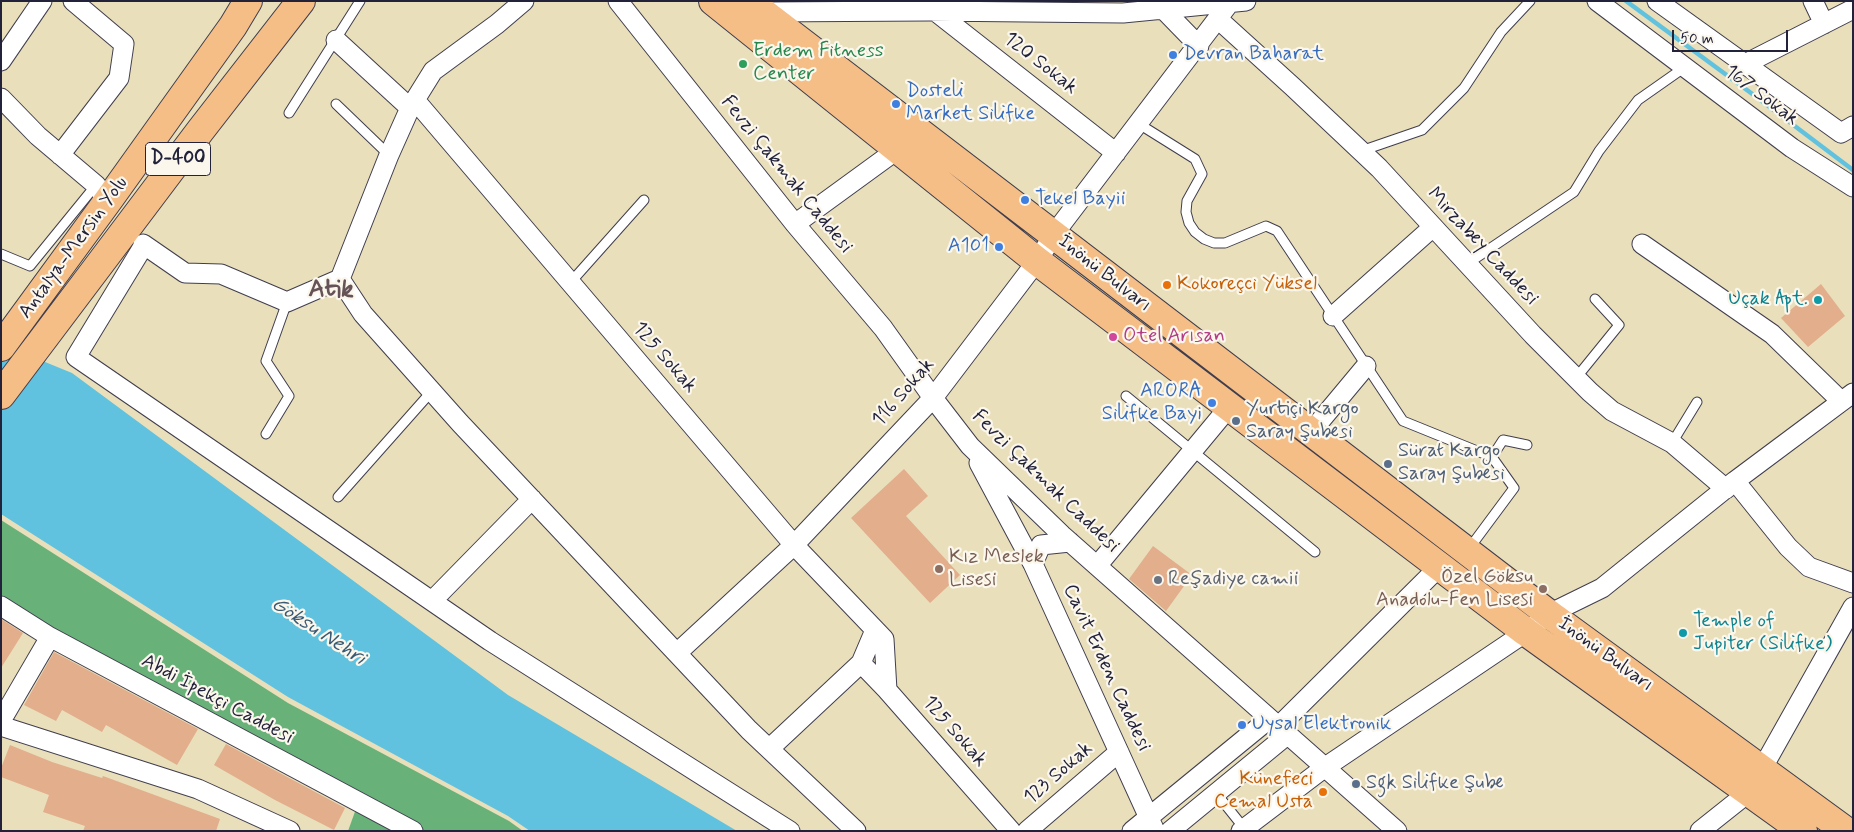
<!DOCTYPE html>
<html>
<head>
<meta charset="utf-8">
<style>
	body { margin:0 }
	#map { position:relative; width:1854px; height:832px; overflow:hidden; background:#e9dfbb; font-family:Mynerve,sans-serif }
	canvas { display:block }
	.frame { position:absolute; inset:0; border:2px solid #22223b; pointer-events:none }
	.scale { position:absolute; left:1672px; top:30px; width:116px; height:22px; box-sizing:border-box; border:2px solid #22223b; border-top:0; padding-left:6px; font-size:15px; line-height:18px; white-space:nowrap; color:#22223b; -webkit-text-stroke:4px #fbf7ec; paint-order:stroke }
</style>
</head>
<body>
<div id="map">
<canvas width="1854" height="832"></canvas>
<div class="frame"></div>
<div class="scale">50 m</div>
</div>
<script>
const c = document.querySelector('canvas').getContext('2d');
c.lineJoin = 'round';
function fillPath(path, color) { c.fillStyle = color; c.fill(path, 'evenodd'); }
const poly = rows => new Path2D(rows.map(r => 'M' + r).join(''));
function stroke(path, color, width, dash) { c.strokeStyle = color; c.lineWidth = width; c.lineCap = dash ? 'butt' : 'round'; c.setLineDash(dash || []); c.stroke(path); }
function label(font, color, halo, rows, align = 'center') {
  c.font = font + ' Mynerve,sans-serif'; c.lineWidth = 4.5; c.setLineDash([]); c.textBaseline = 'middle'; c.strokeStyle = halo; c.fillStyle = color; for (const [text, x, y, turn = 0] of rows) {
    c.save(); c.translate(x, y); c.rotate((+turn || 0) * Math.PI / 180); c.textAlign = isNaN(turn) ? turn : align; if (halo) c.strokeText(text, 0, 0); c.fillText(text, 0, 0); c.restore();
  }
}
fillPath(poly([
	[1,520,288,703,509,821,523,831,348,831,361,795,108,662,1,596]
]), '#68b27a');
fillPath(poly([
	[1,344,72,373,508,695,737,831,530,831,508,816,288,697,1,514]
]), '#60c2de');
stroke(poly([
	[1626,1,1751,93,1853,170]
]), '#60c2de', 4.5);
fillPath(poly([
	[1821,284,1845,316,1808,347,1781,318],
	[904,469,928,496,906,516,960,575,930,603,851,518],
	[1153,546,1192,575,1166,611,1129,579],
	[1,619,23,633,1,668],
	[54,652,198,729,177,765,106,725,102,732,62,710,56,721,24,705],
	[226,744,345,808,334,830,275,800,214,765],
	[10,745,52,762,102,778,103,776,220,819,216,831,83,831,85,826,43,812,49,795,1,777,1,768]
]), '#e2ae8c');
const service = poly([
	[336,104,389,155],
	[289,113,360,1],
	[1139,124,1195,159,1202,174,1187,201,1186,212,1189,223,1195,232,1204,239,1214,243,1225,243,1266,226,1277,231,1403,421,1492,457,1503,440,1527,445],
	[1361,151,1422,130,1464,88,1501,32,1530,1],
	[1,254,30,266,96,185],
	[1467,264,1574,192,1599,151,1638,100,1685,67],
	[570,283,644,200],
	[1576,378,1619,325,1595,299],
	[1126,396,1315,552],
	[266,434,289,396,266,361,287,302],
	[1672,443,1697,402],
	[338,497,432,391],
	[1468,550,1514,488,1492,457],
	[1216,793,1244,828]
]);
const minor = poly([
	[524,1,497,24,433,71,410,108,389,155,340,279,363,314,460,423,749,730,856,831],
	[618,1,795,224,883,328,933,398,970,446,1062,535,1397,831],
	[1597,1,1792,148,1853,187],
	[1657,1,1841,133,1853,126],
	[1813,1,1824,24],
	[1163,9,1199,46],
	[935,11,1116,153],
	[764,12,929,11,1123,13,1246,1],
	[1218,19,1293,87,1379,168,1533,335,1590,392,1612,411,1672,443,1726,489],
	[336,40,410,108],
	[1,61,42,1],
	[1745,64,1853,9],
	[1,98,38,136,96,185,102,193],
	[415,100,794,545,884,639,887,690],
	[60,155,119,78,124,44,73,1],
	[795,224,898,149],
	[143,244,185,273,221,274,287,302,340,279],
	[1642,244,1772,334,1841,401],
	[144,245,76,357,490,641,790,831],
	[1333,316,1433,227],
	[1311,432,1366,366],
	[979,463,1033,564,1155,831],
	[1735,481,1788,547,1809,567,1853,583],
	[1033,564,1041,545,1070,542],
	[1097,566,1229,407],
	[432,601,532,499],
	[1,606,50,637,413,831],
	[677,653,794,545,933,398,1037,261,1057,230,1231,1],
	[861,663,887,690,1011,831],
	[1,721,50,637],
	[1,726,198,789,290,831],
	[1278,727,1440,566],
	[769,749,861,663,875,630],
	[1027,831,1119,752],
	[1132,831,1269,719],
	[1170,831,1287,735],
	[1241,831,1324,768,1526,632,1549,614,1602,588,1735,481,1853,393],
	[1700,831,1749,792,1853,607]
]);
const primary = poly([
	[713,1,1037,261,1526,632,1803,831],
	[748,1,1549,614,1846,831]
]);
const trunk = poly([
	[1,347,110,198,233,26,248,1],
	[1,395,200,131,301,1]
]);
stroke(service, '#403e4e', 11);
stroke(minor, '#403e4e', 21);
stroke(primary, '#403e4e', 30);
stroke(trunk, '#403e4e', 30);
stroke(service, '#fff', 9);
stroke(minor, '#fff', 19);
stroke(primary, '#f5be86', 28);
stroke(trunk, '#f5be86', 28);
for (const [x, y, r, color] of [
	[1173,55,5,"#3f7fe0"],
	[743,64,5,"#2e9e5b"],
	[896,104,5,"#3f7fe0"],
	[1025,200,5,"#3f7fe0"],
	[999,247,5,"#3f7fe0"],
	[1167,285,5,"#e8710a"],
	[1818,300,5,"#0f9aa8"],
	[1113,337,5,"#d1479c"],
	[1212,403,5,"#3f7fe0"],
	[1236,421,5,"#5c6f8a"],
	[1388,464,5,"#5c6f8a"],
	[939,569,5,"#8d6e63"],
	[1158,580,5,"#6b7280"],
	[1543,589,5,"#8d6e63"],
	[1683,633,5,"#0f9aa8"],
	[1242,725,5,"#3f7fe0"],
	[1356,784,5,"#5c6f8a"],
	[1323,792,5,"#e8710a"]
]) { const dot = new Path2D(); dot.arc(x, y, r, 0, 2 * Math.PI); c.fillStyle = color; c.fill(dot); stroke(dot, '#fbf7ec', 2); }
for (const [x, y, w] of [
	[178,159,65]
]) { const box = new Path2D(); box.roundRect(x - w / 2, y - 16.5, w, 33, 4); c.fillStyle = '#fbf7ec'; c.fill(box); stroke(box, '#22223b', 1); }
label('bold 19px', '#22223b', null, [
	["D-400",178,159]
]);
label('20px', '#27864d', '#fbf7ec', [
	["Erdem Fitness",753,52],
	["Center",753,75]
], 'left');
label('20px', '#366cbe', '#fbf7ec', [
	["Devran Baharat",1183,55],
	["Dosteli",906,92],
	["Market Silifke",906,115],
	["Tekel Bayii",1035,200],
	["A101",989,247,"right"],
	["ARORA",1202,392,"right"],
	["Silifke Bayi",1202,415,"right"],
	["Uysal Elektronik",1252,725]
], 'left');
label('20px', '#22223b', '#fbf7ec', [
	["120 Sokak",1040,64,38],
	["167 Sokak",1761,96,37],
	["Fevzi Çakmak Caddesi",786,175,51],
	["Mirzabey Caddesi",1482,247,47],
	["Antalya-Mersin Yolu",74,248,-54],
	["İnönü Bulvarı",1104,274,38],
	["125 Sokak",664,358,49],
	["116 Sokak",904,393,-49],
	["Fevzi Çakmak Caddesi",1045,482,44],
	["İnönü Bulvarı",1605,655,36],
	["Cavit Erden Caddesi",1106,668,65],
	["Abdi İpekçi Caddesi",217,700,28],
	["125 Sokak",954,732,49],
	["123 Sokak",1059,774,-41]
]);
label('20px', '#c56008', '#fbf7ec', [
	["Kokoreçci Yüksel",1177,285],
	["Künefeci",1313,780,"right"],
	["Cemal Usta",1313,803,"right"]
], 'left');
label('20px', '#0d838f', '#fbf7ec', [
	["Uçak Apt.",1808,300],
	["Temple of",1693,622,"left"],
	["Jupiter (Silifke)",1693,645,"left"]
], 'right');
label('20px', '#b23c85', '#fbf7ec', [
	["Otel Arısan",1123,337]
], 'left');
label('20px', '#4e5e75', '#fbf7ec', [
	["Yurtiçi Kargo",1246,410],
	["Saray Şubesi",1246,433],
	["Sürat Kargo",1398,452],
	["Saray Şubesi",1398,475],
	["Sgk Silifke Şube",1366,784]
], 'left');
label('20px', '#785e54', '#fbf7ec', [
	["Kız Meslek",949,558],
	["Lisesi",949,581],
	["Özel Göksu",1533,578,"right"],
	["Anadolu-Fen Lisesi",1533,601,"right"]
], 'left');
label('20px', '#5b616d', '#fbf7ec', [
	["Reşadiye camii",1168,580]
], 'left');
label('italic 21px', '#385a74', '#fbf7ec', [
	["Göksu Nehri",318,632,33]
]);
label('bold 25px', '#655357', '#fbf7ec', [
	["Atik",331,291]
]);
</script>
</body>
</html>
